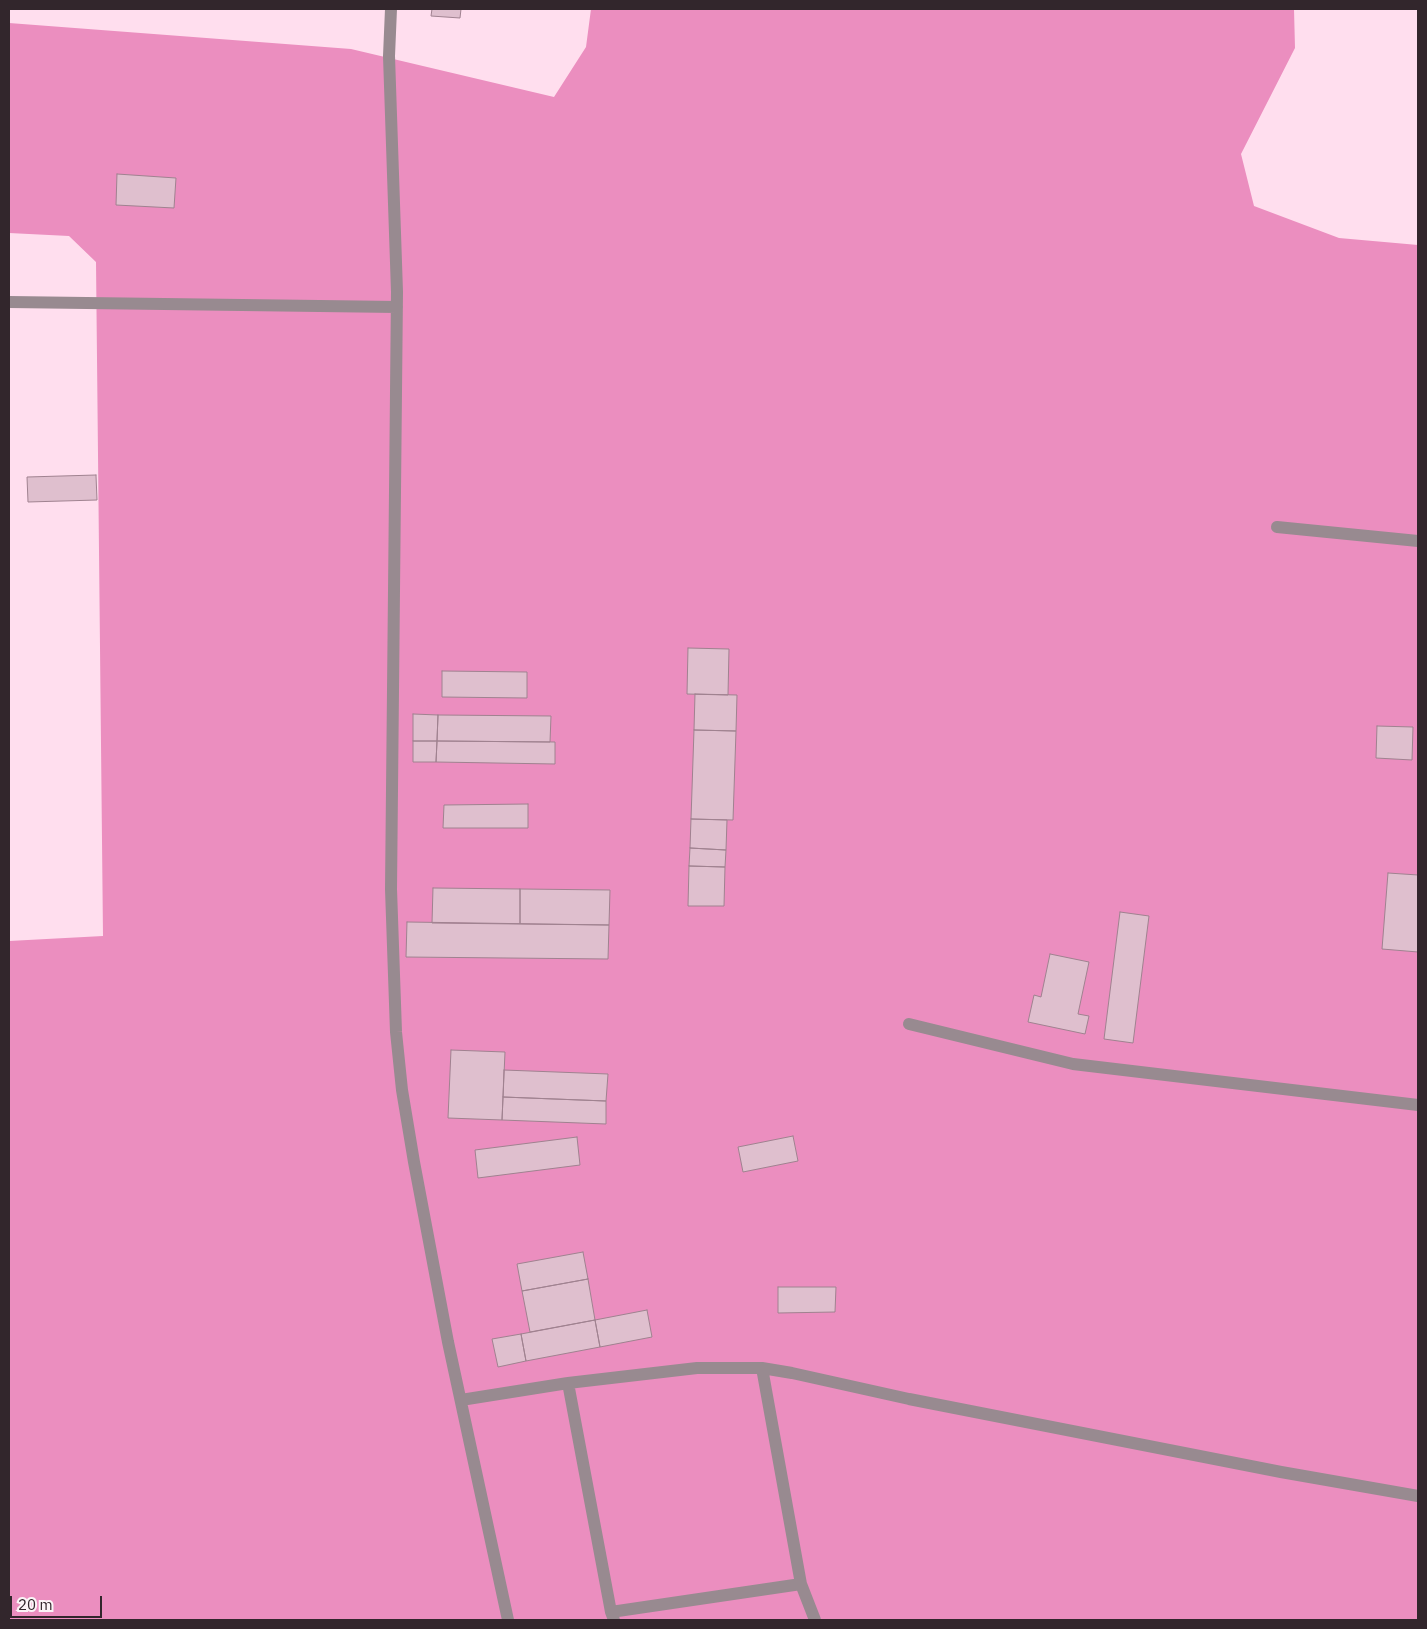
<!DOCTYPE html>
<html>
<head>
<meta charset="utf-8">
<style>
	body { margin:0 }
	#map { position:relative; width:1427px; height:1629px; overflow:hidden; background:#ffdeee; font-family:"IBM Plex Sans",sans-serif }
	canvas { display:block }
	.frame { position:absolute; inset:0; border:10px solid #32262c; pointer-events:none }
	.scale { position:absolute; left:10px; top:1596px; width:92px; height:22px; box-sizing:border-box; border:2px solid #32262c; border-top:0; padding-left:6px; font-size:15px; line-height:18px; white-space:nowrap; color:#32262c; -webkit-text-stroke:4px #fbf4f7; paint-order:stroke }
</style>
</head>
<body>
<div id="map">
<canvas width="1427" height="1629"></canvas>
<div class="frame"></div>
<div class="scale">20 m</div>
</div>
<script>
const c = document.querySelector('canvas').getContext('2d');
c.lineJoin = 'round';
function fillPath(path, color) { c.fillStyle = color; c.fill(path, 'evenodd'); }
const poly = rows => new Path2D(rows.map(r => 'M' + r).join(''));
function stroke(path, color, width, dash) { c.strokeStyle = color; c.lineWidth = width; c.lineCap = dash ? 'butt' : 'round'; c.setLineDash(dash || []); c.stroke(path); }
fillPath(poly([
	[591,9,1294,9,1295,48,1241,154,1254,206,1339,238,1418,245,1418,1620,9,1620,9,941,103,936,96,262,69,236,9,233,9,23,351,49,554,97,586,47]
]), '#eb8ebf');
const building = poly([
	[432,9,461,9,460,18,431,16,432,9],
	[117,174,176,178,174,208,116,205,117,174],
	[96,475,97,500,28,502,27,477,96,475],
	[688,648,729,649,728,695,687,694,688,648],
	[442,671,527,672,527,698,442,697,442,671],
	[695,694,737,695,736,731,694,730,695,694],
	[413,714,438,715,437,741,413,741,413,714],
	[438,715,551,716,550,742,437,741,438,715],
	[1377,726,1413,727,1412,760,1376,758,1377,726],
	[694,730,736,731,733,820,691,819,694,730],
	[413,741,437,741,436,762,413,762,413,741],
	[437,741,555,742,555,764,436,762,437,741],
	[528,804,528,828,443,828,444,805,528,804],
	[691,819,727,820,726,850,690,848,691,819],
	[690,848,726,850,725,867,689,866,690,848],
	[689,866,725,867,724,906,688,906,689,866],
	[1388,873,1418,875,1418,952,1382,949,1388,873],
	[433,888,520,889,520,924,432,923,433,888],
	[520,889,610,890,609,925,520,924,520,889],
	[1120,912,1149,916,1133,1043,1104,1039,1120,912],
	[407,922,609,925,608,959,406,957,407,922],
	[1050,954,1089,962,1078,1014,1089,1016,1085,1034,1028,1022,1034,995,1041,997,1050,954],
	[451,1050,505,1052,502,1120,448,1118,451,1050],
	[504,1070,608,1074,606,1101,503,1097,504,1070],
	[503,1097,606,1101,606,1124,502,1120,503,1097],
	[793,1136,798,1161,743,1172,738,1147,793,1136],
	[577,1137,580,1165,478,1178,475,1150,577,1137],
	[583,1252,588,1279,522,1291,517,1264,583,1252],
	[588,1279,595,1320,530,1332,522,1291,588,1279],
	[778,1287,836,1287,835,1312,778,1313,778,1287],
	[647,1310,652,1337,600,1347,595,1320,647,1310],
	[595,1320,600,1347,526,1361,521,1334,595,1320],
	[521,1334,526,1361,498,1367,492,1339,521,1334]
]);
fillPath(building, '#dfbfce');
stroke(building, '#a08290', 1);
stroke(poly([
	[391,9,389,56,397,292,391,889,396,1032,402,1090,414,1162,448,1342,508,1620],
	[9,302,397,307],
	[1277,527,1418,541],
	[909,1024,1073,1064,1418,1105],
	[762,1368,801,1584,815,1620],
	[568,1383,611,1612,614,1620],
	[461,1400,568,1383,697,1368,762,1368,792,1373,909,1399,1281,1472,1418,1496],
	[611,1612,801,1584]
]), '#988a90', 12);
</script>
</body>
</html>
